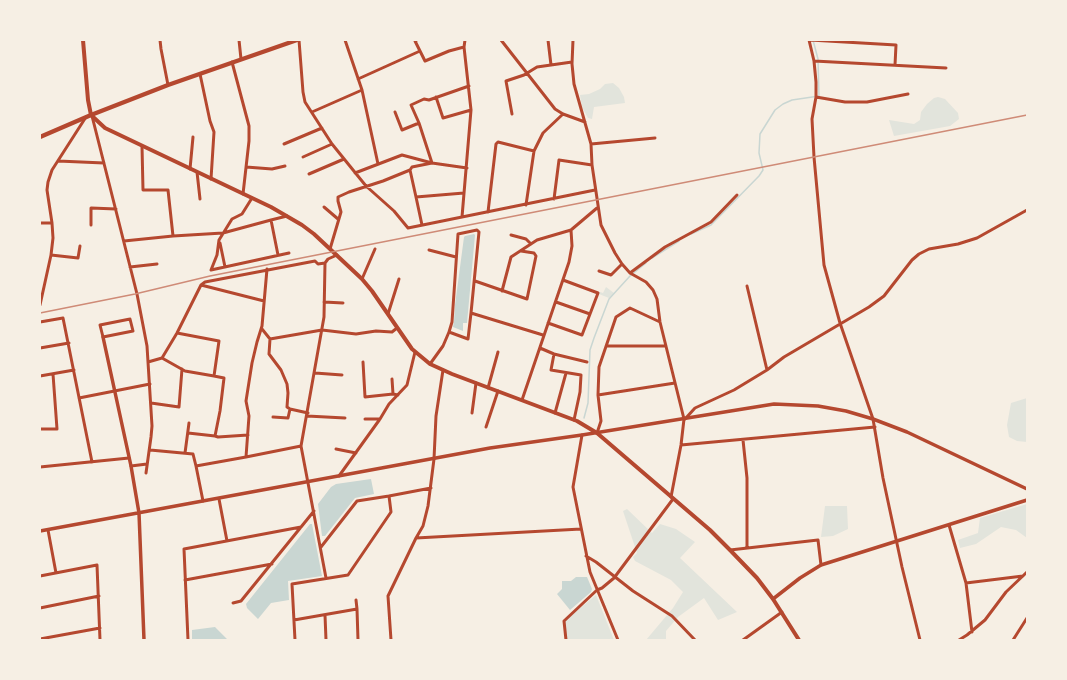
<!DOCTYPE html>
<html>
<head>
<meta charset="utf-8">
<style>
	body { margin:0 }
	#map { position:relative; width:1067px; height:680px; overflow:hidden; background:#f6efe4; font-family:"IBM Plex Sans",sans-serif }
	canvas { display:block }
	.frame { position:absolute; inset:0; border:41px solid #f6efe4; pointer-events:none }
</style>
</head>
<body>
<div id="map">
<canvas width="1067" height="680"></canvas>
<div class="frame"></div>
</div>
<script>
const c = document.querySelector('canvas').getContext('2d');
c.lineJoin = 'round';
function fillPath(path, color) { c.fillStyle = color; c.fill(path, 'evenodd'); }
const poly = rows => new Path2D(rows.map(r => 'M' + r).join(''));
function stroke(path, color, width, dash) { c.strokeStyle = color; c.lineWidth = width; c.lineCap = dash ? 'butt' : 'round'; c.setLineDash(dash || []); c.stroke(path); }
fillPath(poly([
	[613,83,619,88,624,97,625,103,594,107,592,119,588,118,582,107,580,95,589,94,600,89,605,84],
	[938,97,945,99,958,113,959,119,950,126,894,136,889,120,914,124,920,120,921,112,927,104,934,98],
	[606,287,614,293,609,298,599,294,600,292,603,293],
	[1027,398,1027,442,1017,441,1009,437,1007,425,1011,403],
	[1027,504,1027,538,1016,530,1001,527,976,544,960,548,958,540,978,533,980,518],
	[825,506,847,506,848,529,833,536,821,537],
	[627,509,652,533,660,524,676,529,695,542,680,558,737,612,718,620,704,598,678,617,666,631,666,640,646,640,673,608,683,592,671,580,635,561,633,557,637,553,623,511],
	[596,595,614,640,567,640,564,621]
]), '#e2e4dc');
fillPath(poly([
	[474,234,475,235,467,323,463,323,463,331,453,327,454,321,455,305,464,237,465,236],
	[371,479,374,494,355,498,325,536,322,536,318,504,331,487,336,484],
	[310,524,312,524,322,576,288,581,289,600,271,603,258,619,247,608,246,604],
	[576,577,587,577,592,589,591,592,570,610,557,594,562,589,562,581,571,581],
	[215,627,228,640,192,640,192,630]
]), '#c9d6d2');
stroke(poly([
	[691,234,711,225,759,176,763,170,759,153,760,134,775,110,783,104,792,100,819,96,818,59,813,40],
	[652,258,679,241],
	[584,418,588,403,590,350,594,338,609,299,630,276,646,263]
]), '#c9d6d2', 1.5);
stroke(poly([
	[160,40,161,49,168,85],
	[239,40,241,59],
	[299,40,303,92,305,102,332,144,366,186,394,211,408,228,462,217],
	[345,40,362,90,378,164],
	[417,40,415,41,425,61,449,51,464,47],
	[465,40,464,47,471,110,462,217,595,190],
	[501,40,555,109,563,114,585,122],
	[548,40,551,65,572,62],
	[573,40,572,64,574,84,591,144,592,165,601,225,615,253,622,264,630,273,646,282,653,290,657,299,660,322,684,419,681,445,671,497],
	[809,40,814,61,816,82,816,97,812,119,814,157,824,265,840,323,873,419,883,478,902,567,920,640],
	[810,40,896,45,895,65],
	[814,61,946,68],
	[232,62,249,126,249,141,243,194],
	[200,74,210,121,214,132,211,179],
	[358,79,420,51],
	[436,97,443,118,471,110],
	[816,97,845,102,867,102,908,94],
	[312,112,362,90],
	[395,112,402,130,419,123],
	[512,114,506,81,524,75,537,67,551,65],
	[92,116,137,294,147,346,152,426,151,437,146,473],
	[284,144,322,128],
	[591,144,655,138],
	[142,146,143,190,168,190,173,236],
	[303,157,332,144],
	[58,161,104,163],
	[246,167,272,169,285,166],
	[190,169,193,137],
	[197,172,200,199],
	[355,173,402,155,432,163,467,168],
	[309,174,344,159],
	[464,193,416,197,410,170,412,167,432,163,419,123,411,105,424,99,429,100,469,86],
	[416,197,422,225],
	[252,198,242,214,232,219,219,240,217,255,211,270,289,253],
	[554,199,559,160,592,165],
	[526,205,534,151,543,133,563,114],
	[324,207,338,219],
	[488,212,496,144,498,142,534,151],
	[271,220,287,216],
	[40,223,52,223],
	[91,225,91,208,116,209],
	[511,235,526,239,531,244],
	[124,241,173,236,223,233,271,220,278,255],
	[220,243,225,267],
	[330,249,341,212,338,201,338,197,349,192,383,181,410,170],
	[429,250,456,257],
	[51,255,78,258,80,246],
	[130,267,157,264],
	[599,271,611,275,622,264],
	[630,273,665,247,711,222,737,195],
	[362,279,375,249],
	[475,281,527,299,536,256,534,253,521,251],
	[201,285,264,301],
	[747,286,767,370],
	[502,291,511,257,537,240,571,230],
	[324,302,343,303],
	[556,302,590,314],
	[40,305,51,255,53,238,52,223,47,190,48,182,52,170,86,117],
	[388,314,399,279],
	[130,319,133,331,103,337,100,325,130,319],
	[40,322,63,318,92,462],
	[548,323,582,335,598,293,563,280],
	[262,329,270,339,269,354,281,370,287,384,288,393,287,407,290,409,308,413],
	[449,332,452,322,458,234,477,230,479,232,471,313,543,335],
	[270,339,322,330,356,334,376,331,392,332,397,328],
	[607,346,666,346],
	[40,348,69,343],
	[540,348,554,354,587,362],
	[554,354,551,370,581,375,580,392,574,420],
	[162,358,185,371,214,376,219,341,177,333],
	[148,362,162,358,177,333,201,285,205,282,315,261,318,264,325,263],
	[363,362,365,397,393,394,398,395],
	[430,364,443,346,449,332,468,339,471,313],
	[315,373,342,375],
	[40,376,74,370],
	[214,376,224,378,220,411,215,436,218,437,248,435],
	[392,379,393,394],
	[488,388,498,352],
	[598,395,675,383],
	[79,398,150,384],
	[522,400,569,262,572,246,571,230,597,208],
	[151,403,179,407,182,369],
	[472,413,476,383],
	[555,413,566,373],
	[307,416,345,418],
	[273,417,288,418,290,409],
	[365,419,380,419],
	[685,419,695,408,734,390,767,370,784,357,869,307,884,296,912,260,919,254,929,249,958,244,977,238,1027,210],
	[486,427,498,391],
	[40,429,57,429,53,374],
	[188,433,215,436],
	[597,433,601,421,598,395,599,367,616,317,630,308,660,322],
	[582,435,573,487,590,572,618,640],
	[743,440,747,478,747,548],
	[681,445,875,427],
	[336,449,356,453],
	[150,450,193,454,196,466],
	[185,453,189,423],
	[246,457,301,446],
	[131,466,147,464],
	[40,467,129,458],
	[339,476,380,419,389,404,407,385,415,352],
	[389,496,431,488],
	[219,499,227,541],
	[203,501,196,466,246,457,249,416,246,401,252,363,257,342,262,326,267,269],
	[949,525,966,583],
	[48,530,56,573],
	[416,538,423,526,428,506,434,459,436,416,443,370],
	[730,550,818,540,821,565],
	[586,556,596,562,633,591,672,616,695,640],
	[40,576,97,565,100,640],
	[326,578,301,446,324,317,325,263,328,259,337,255],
	[185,580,272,564],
	[356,600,357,609],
	[233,603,241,601,314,511],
	[40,608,99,596],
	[325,615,326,640],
	[294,620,357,609,358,640],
	[972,632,966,583,1023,576],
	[40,639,100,628],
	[188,640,184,549,301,527],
	[295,640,292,584,348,575,391,512,389,496,357,501,321,547],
	[391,640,388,596,416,538,581,529],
	[566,640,564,621,597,590,602,588,614,578,673,499],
	[743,640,782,612],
	[959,640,967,635,985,620,1006,592,1027,572],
	[1013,640,1027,618]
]), '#b5482f', 3);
stroke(poly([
	[103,337,131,466,139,513,144,640],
	[40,531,490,448,582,435,774,404,818,406,846,411,873,419,907,432,1027,489],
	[773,599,800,578,821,565,1027,500]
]), '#b5482f', 3.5);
stroke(poly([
	[83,40,88,100,91,115,105,128,271,207,302,225,314,234,362,279,372,291,412,349,430,364,452,374,577,421,597,433,710,530,730,550,757,578,773,599,799,640]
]), '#b5482f', 4);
stroke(poly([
	[40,137,91,115,168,85,297,40]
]), '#b5482f', 4.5);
stroke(poly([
	[40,313,135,294,210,276,1027,115]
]), '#cf8b77', 1.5);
</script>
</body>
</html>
